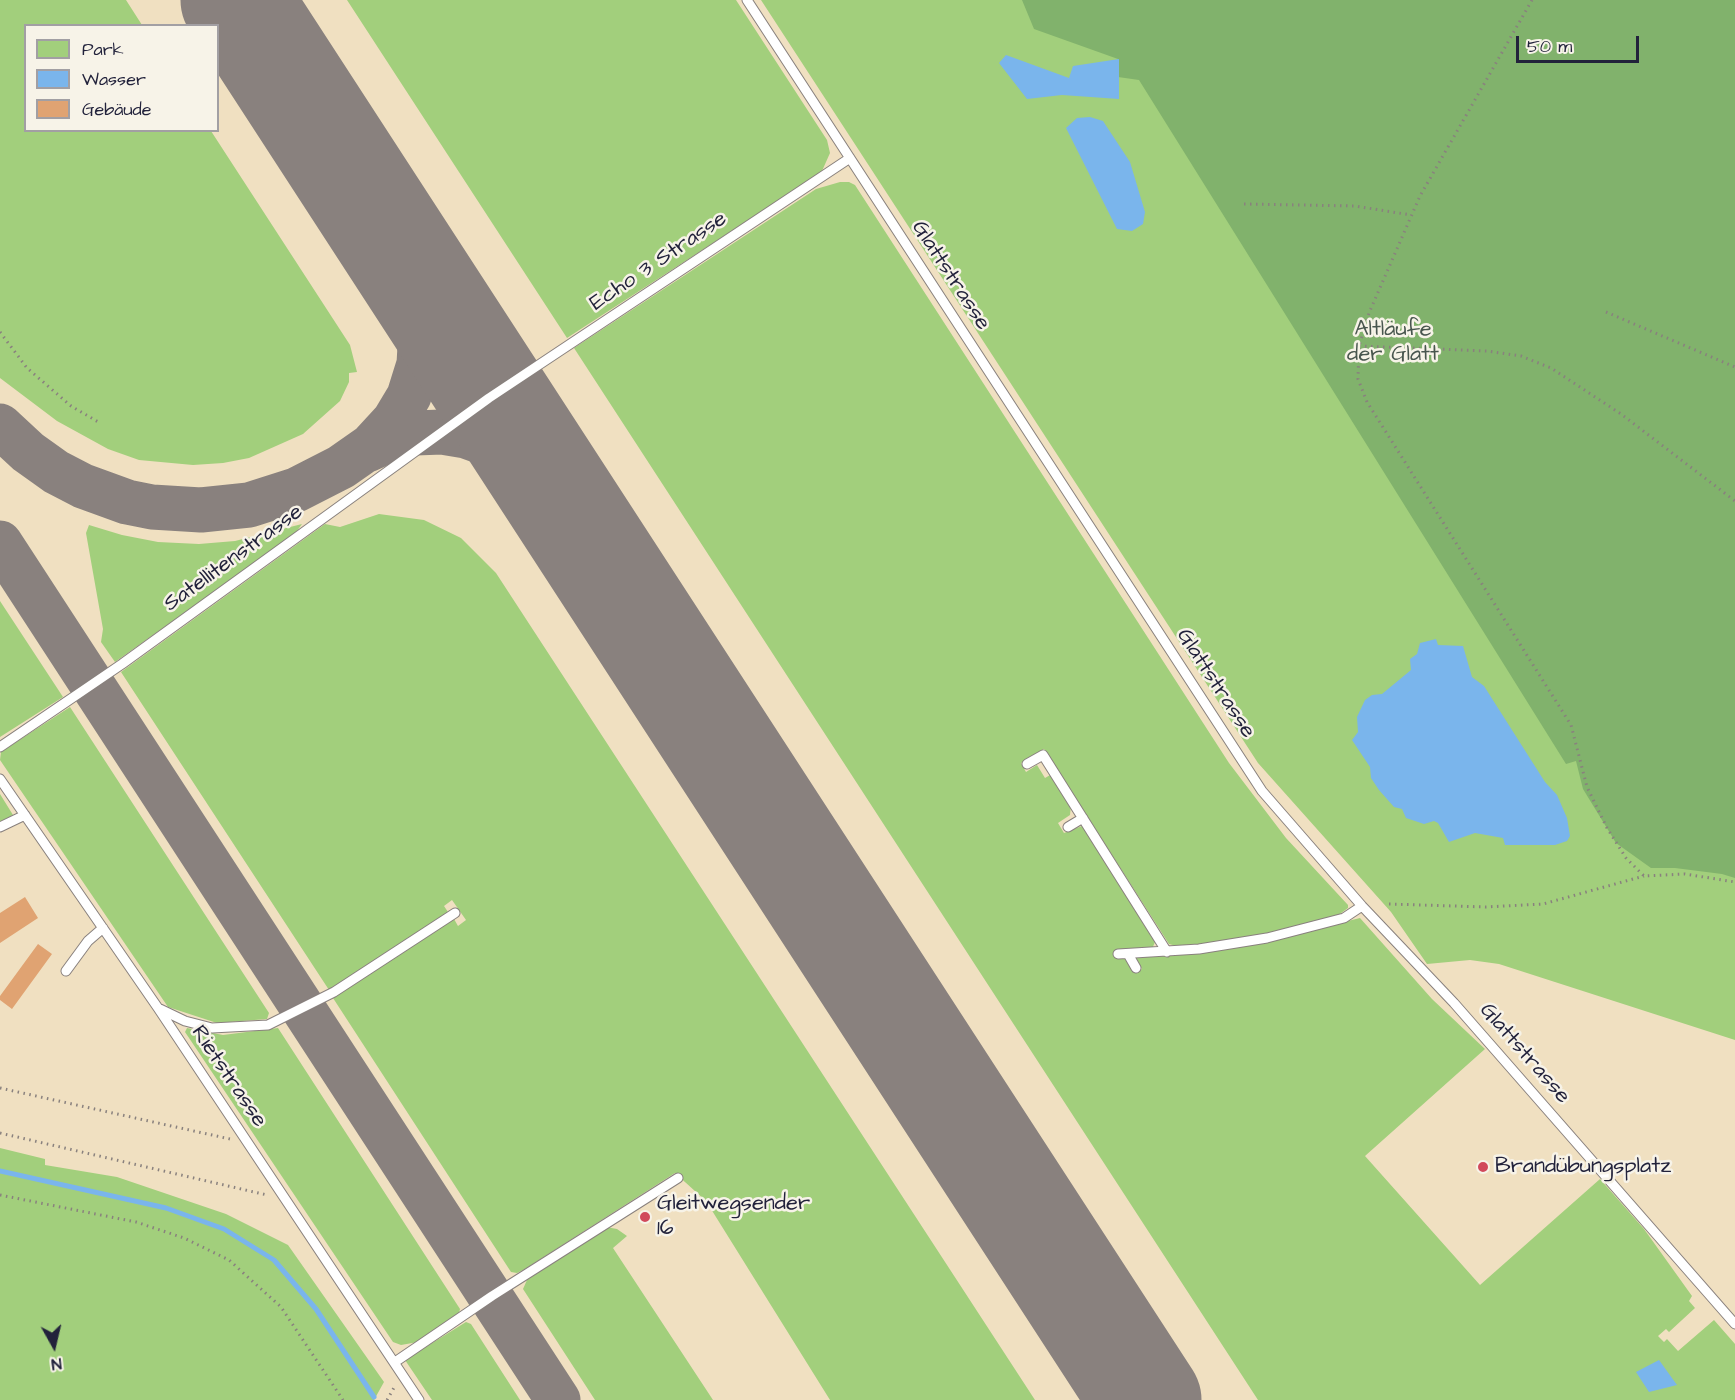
<!DOCTYPE html>
<html>
<head>
<meta charset="utf-8">
<style>
	body { margin:0 }
	#map { position:relative; width:1735px; height:1400px; overflow:hidden; background:#f0e0c1; font-family:"Architects Daughter",sans-serif }
	canvas { display:block }
	.legend { position:absolute; left:24px; top:24px; width:195px; height:108px; box-sizing:border-box; background:#f7f3e8; border:2px solid #a29fa3; margin:0; padding:8px 10px; list-style:none; font-size:18px; color:#22223b }
	.legend li { display:flex; align-items:center; gap:12px; height:30px }
	.legend b { width:30px; border:2px solid #a29fa3 }
	.north { position:absolute; left:24px; top:1316px; width:60px; height:60px; -webkit-text-stroke:4px #f7f3e8; paint-order:stroke; rotate:172deg; font-size:16px; font-weight:700; line-height:24px; text-align:center; color:#22223b }
	.north::after { content:''; display:block; margin:auto; width:21px; height:27px; background:#22223b; clip-path:polygon(50% 0,100% 100%,50% 72%,0 100%) }
	.scale { position:absolute; left:1516px; top:36px; width:123px; height:27px; box-sizing:border-box; border:3px solid #22223b; border-top:0; padding-left:8px; font-size:18px; line-height:21px; white-space:nowrap; color:#22223b; -webkit-text-stroke:4px #f7f3e8; paint-order:stroke }
</style>
</head>
<body>
<div id="map">
<canvas width="1735" height="1400"></canvas>
<ul class="legend">
<li><b style="height:16px;background:#a2cf7c"></b>Park</li>
<li><b style="height:16px;background:#7ab5ec"></b>Wasser</li>
<li><b style="height:16px;background:#e0a372"></b>Gebäude</li>
</ul>
<div class="north">N</div>
<div class="scale">50 m</div>
</div>
<script>
const c = document.querySelector('canvas').getContext('2d');
c.lineJoin = 'round';
function fillPath(path, color) { c.fillStyle = color; c.fill(path, 'evenodd'); }
const poly = rows => new Path2D(rows.map(r => 'M' + r).join(''));
function stroke(path, color, width, dash) { c.strokeStyle = color; c.lineWidth = width; c.lineCap = dash ? 'butt' : 'round'; c.setLineDash(dash || []); c.stroke(path); }
function label(font, color, halo, rows, align = 'center') {
  c.font = font + ' "Architects Daughter",sans-serif'; c.lineWidth = 5; c.setLineDash([]); c.textBaseline = 'middle'; c.strokeStyle = halo; c.fillStyle = color; for (const [text, x, y, turn = 0] of rows) {
    c.save(); c.translate(x, y); c.rotate((+turn || 0) * Math.PI / 180); c.textAlign = isNaN(turn) ? turn : align; if (halo) c.strokeText(text, 0, 0); c.fillText(text, 0, 0); c.restore();
  }
}
fillPath(poly([
	[0,0,126,0,142,25,26,26,26,130,211,131,350,345,357,372,349,373,349,382,340,401,303,434,249,458,223,463,193,465,139,460,108,449,57,421,0,378],
	[347,0,736,0,827,140,830,153,822,171,813,178,567,338],
	[761,0,1735,0,1735,1040,1499,964,1470,960,1427,964,1391,912,1258,763],
	[840,182,849,182,855,185,1229,763,1286,838,1348,905,1348,908,1337,916,1266,934,1180,947,1169,944,1044,749,1021,763,1026,772,1037,765,1045,778,1052,774,1071,805,1070,815,1058,823,1064,833,1082,826,1155,942,1152,949,1126,958,1136,972,1142,969,1134,957,1267,941,1360,918,1432,999,1485,1049,1365,1156,1480,1285,1600,1179,1644,1229,1692,1296,1689,1301,1695,1308,1669,1332,1666,1329,1658,1336,1664,1342,1667,1339,1678,1351,1714,1320,1735,1344,1735,1400,1258,1400,574,348,816,189],
	[379,514,424,520,461,538,496,573,1035,1400,830,1400,706,1201,675,1173,525,1269,517,1273,511,1272,333,998,454,919,458,926,466,920,452,900,444,906,448,912,329,990,121,672,325,524,340,527],
	[302,524,294,535,115,662,101,642,103,629,86,533,89,525,122,535,158,542,199,544,235,541],
	[0,601,63,697,0,737],
	[70,707,269,1013,267,1019,217,1023,168,1007,0,760,1,752],
	[0,794,13,815,0,823],
	[187,1028,223,1035,278,1028,460,1309,459,1313,418,1342,401,1345,393,1342,185,1032],
	[0,1148,45,1159,45,1165,117,1177,226,1214,288,1245,384,1382,374,1400,0,1400],
	[606,1227,617,1229,627,1236,613,1248,713,1400,595,1400,523,1289,527,1280],
	[466,1322,471,1324,520,1400,432,1400,405,1360]
]), '#a2cf7c');
fillPath(poly([
	[1022,0,1735,0,1735,878,1722,874,1675,868,1651,868,1616,843,1583,789,1576,761,1566,764,1139,80,1118,77,1118,59,1034,29]
]), '#81b26c');
fillPath(poly([
	[1006,55,1069,78,1073,66,1119,59,1119,99,1062,95,1027,99,999,63],
	[1090,117,1103,121,1130,162,1145,212,1143,224,1132,231,1117,229,1066,128,1077,118],
	[1436,639,1438,645,1463,646,1472,677,1484,686,1545,782,1557,795,1567,818,1570,836,1567,841,1555,845,1505,845,1503,838,1475,833,1449,842,1438,823,1434,821,1424,824,1406,818,1402,809,1394,807,1379,790,1371,778,1370,767,1352,740,1358,732,1357,717,1365,700,1372,695,1382,694,1411,670,1410,659,1417,654,1420,643],
	[1659,1360,1677,1385,1649,1392,1636,1372]
]), '#7ab5ec');
stroke(poly([
	[0,1171,166,1208,224,1229,274,1260,316,1309,374,1397]
]), '#7ab5ec', 5);
stroke(poly([
	[0,426,28,452,56,472,83,486,127,502,152,507,201,510,249,505,296,490,341,467,371,446,394,421,409,396,419,364,421,329,413,285,400,252],
	[367,450,391,439,415,433,442,432,466,436,491,445,516,459,561,500],
	[0,543,558,1400]
]), '#89817e', 45);
stroke(poly([
	[236,0,1146,1400]
]), '#89817e', 111);
fillPath(poly([
	[25,897,38,918,0,943,0,913],
	[38,944,52,954,12,1009,0,1000,0,996]
]), '#e0a372');
const service = poly([
	[747,0,1262,791,1362,906,1454,1003,1735,1324],
	[0,747,122,664,489,398,850,158],
	[1027,764,1043,755,1167,952],
	[0,779,158,1008,419,1400],
	[0,827,25,815],
	[1068,827,1083,818],
	[1118,954,1199,949,1267,938,1344,918,1362,906],
	[1128,954,1136,968],
	[66,971,88,941,103,928],
	[160,1009,185,1021,212,1028,268,1025,334,992,455,913],
	[395,1362,492,1296,678,1178]
]);
stroke(service, '#89817e', 11);
stroke(poly([
	[1532,0,1420,196,1369,313,1359,346,1358,379,1367,402,1571,725,1587,787,1607,828,1626,858,1644,876,1685,874,1735,882],
	[1244,204,1355,206,1411,215],
	[1606,312,1735,367],
	[0,332,27,368,71,406,100,423],
	[1359,346,1487,351,1521,356,1551,368,1621,414,1735,501],
	[1389,904,1485,907,1543,904,1644,876],
	[0,1088,230,1139],
	[0,1133,267,1195],
	[0,1195,136,1222,184,1238,229,1260,281,1307,343,1400],
	[387,1400,395,1386]
]), '#89817e', 3, [1.5, 4.5]);
stroke(service, '#fff', 9);
for (const [x, y, r, color] of [
	[1483,1167,6,"#d1495b"],
	[645,1217,6,"#d1495b"]
]) { const dot = new Path2D(); dot.arc(x, y, r, 0, 2 * Math.PI); c.fillStyle = color; c.fill(dot); stroke(dot, '#f7f3e8', 2); }
label('22px', '#22223b', '#f7f3e8', [
	["Echo 3 Strasse",659,262,-34],
	["Glattstrasse",950,276,57],
	["Satellitenstrasse",234,559,-36],
	["Glattstrasse",1215,684,57],
	["Glattstrasse",1524,1054,49],
	["Rietstrasse",228,1077,56]
]);
label('22px', '#48564e', '#f7f3e8', [
	["Altläufe",1393,330],
	["der Glatt",1393,355]
]);
label('22px', '#22223b', '#f7f3e8', [
	["Brandübungsplatz",1495,1167],
	["Gleitwegsender",657,1204],
	["16",657,1229]
], 'left');
</script>
</body>
</html>
